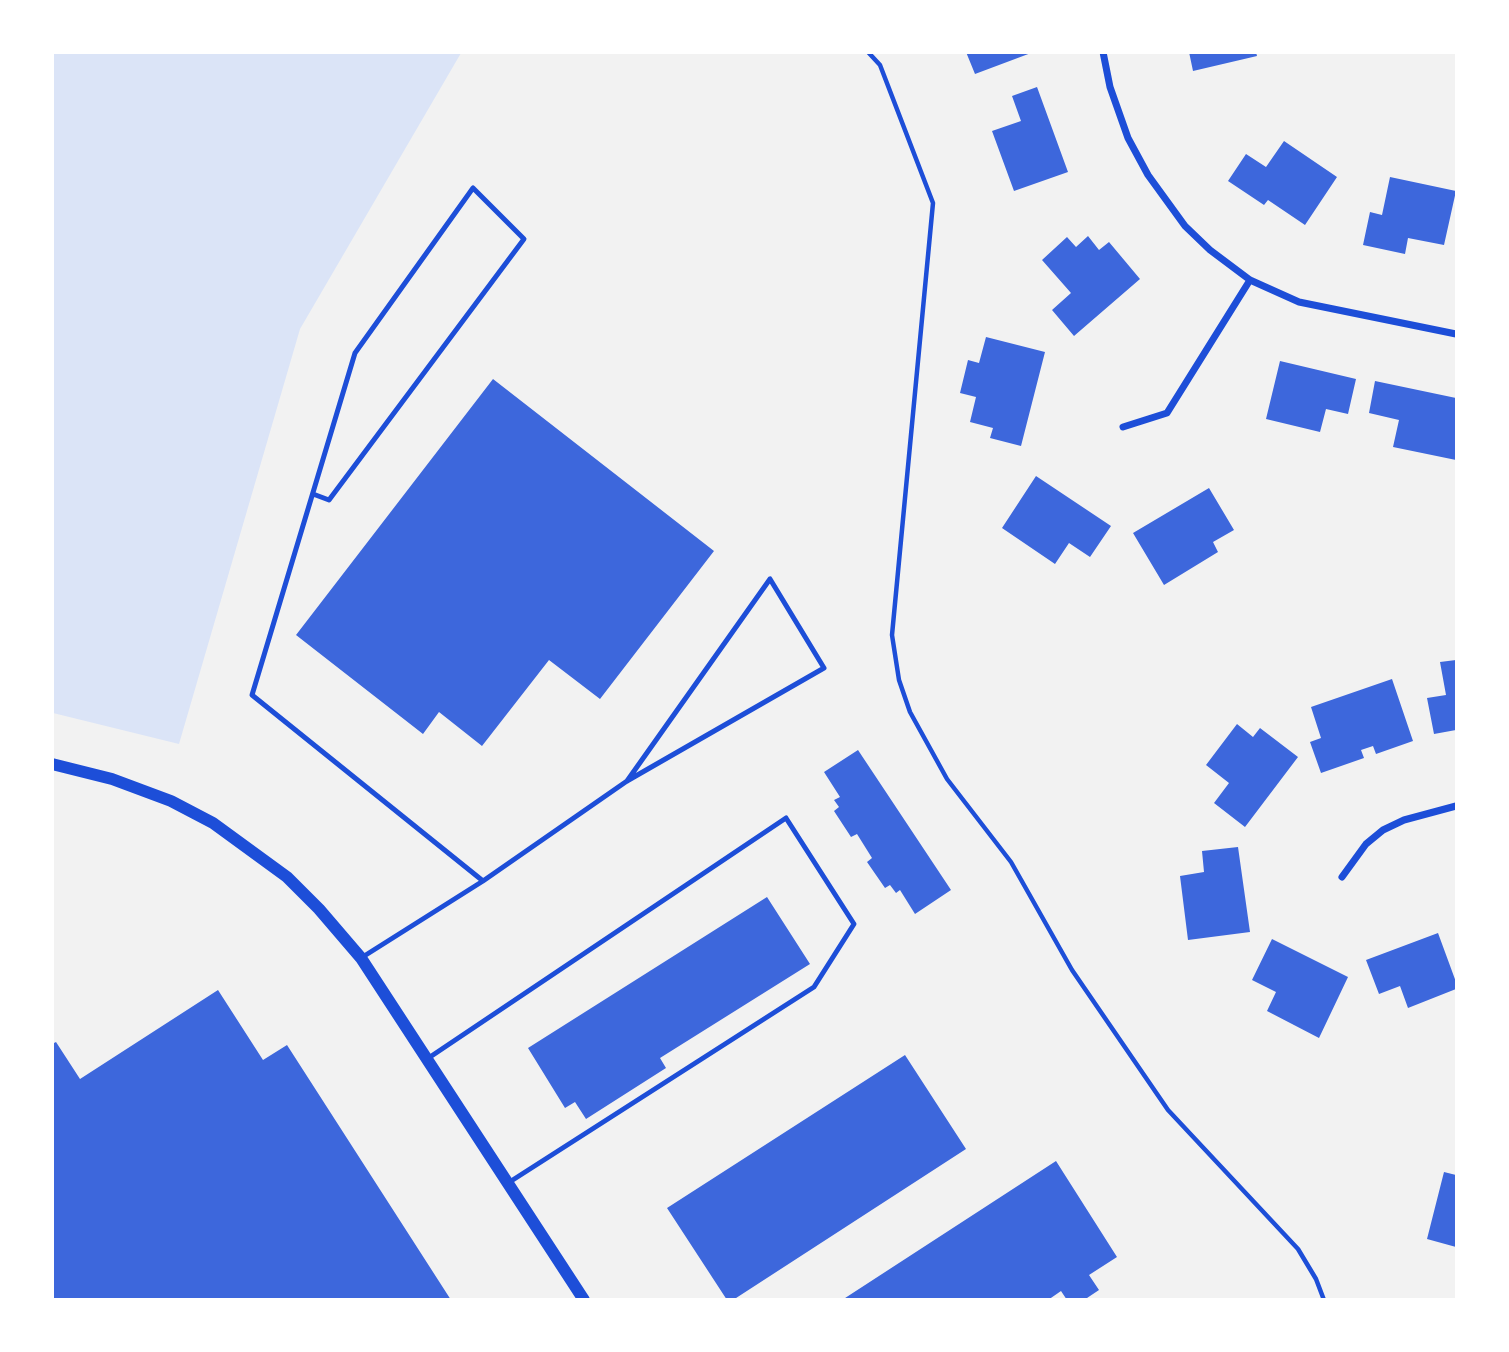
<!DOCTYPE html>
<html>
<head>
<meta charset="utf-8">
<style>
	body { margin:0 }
	#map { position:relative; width:1509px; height:1352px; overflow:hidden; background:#f2f2f2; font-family:Montserrat,sans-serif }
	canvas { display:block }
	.frame { position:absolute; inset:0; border:54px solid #fff; pointer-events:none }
</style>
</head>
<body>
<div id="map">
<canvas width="1509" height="1352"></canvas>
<div class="frame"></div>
</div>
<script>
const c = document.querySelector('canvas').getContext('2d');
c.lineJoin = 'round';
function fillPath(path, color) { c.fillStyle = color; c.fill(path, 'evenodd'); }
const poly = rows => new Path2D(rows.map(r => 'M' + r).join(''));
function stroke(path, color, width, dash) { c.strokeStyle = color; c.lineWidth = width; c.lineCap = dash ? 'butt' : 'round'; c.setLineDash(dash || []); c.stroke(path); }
fillPath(poly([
	[53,52,461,53,300,329,179,744,53,713]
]), '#dbe4f7');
fillPath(poly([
	[966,52,1031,52,1031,53,975,74],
	[1189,52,1256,52,1257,56,1193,71],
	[1037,87,1068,172,1014,191,992,131,1021,121,1012,96],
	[1284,141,1337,177,1305,225,1268,200,1264,205,1228,181,1246,154,1266,167],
	[1390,177,1456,191,1444,245,1408,238,1405,254,1363,245,1370,212,1382,215],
	[1088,236,1099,250,1109,242,1140,279,1074,336,1052,310,1071,293,1042,260,1067,237,1076,247],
	[986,337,1045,352,1021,446,990,438,993,428,970,422,976,397,960,393,968,360,979,363],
	[1280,361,1356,379,1348,414,1326,409,1320,432,1266,419],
	[493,379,714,551,600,699,549,660,482,746,439,712,423,734,296,635],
	[1375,381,1456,398,1456,460,1393,447,1399,420,1369,413],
	[1036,476,1111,526,1090,557,1069,543,1055,564,1002,528],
	[1209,488,1234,530,1213,542,1218,552,1164,585,1133,533],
	[1456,660,1456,730,1434,734,1427,698,1446,695,1440,662],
	[1392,679,1413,741,1376,754,1373,746,1361,750,1364,758,1321,773,1310,742,1321,738,1311,707],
	[1237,724,1253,737,1260,728,1298,757,1245,827,1214,803,1229,783,1206,765],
	[858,750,951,890,915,914,900,890,896,893,890,885,885,888,867,862,872,858,857,834,851,837,834,811,839,807,834,800,840,797,824,772],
	[1238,847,1250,932,1188,940,1180,876,1204,872,1202,851],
	[767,897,810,964,660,1058,666,1068,586,1119,575,1102,565,1108,528,1048],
	[1438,933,1456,982,1456,989,1408,1008,1400,986,1379,994,1366,960],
	[1272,939,1348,977,1319,1038,1267,1011,1276,992,1252,980],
	[218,990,263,1060,287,1045,451,1300,52,1300,52,1044,56,1042,80,1079],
	[905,1055,966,1149,733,1300,727,1300,667,1208],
	[1056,1161,1117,1257,1089,1275,1099,1290,1084,1300,1067,1300,1061,1291,1048,1300,842,1300],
	[1444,1172,1456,1175,1456,1247,1427,1239]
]), '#3d67dc');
stroke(poly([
	[868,52,880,65,933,203,892,635,899,680,910,712,947,779,1011,862,1072,970,1168,1110,1298,1249,1316,1279,1324,1300]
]), '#1d4ed8', 4.5);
stroke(poly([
	[313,494,329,500,524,239,473,188,355,353,252,695,483,881],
	[361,958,483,881,627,781,824,668,770,579,627,781],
	[427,1059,786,818,854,924,814,987,508,1183]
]), '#1d4ed8', 5);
stroke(poly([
	[1103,52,1110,87,1128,138,1148,175,1185,226,1210,250,1250,280,1299,302,1456,334],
	[1123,427,1167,413,1250,280],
	[1342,877,1366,844,1383,830,1404,820,1456,806]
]), '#1d4ed8', 7);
stroke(poly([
	[52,764,112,779,171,801,213,823,287,877,319,909,361,958,584,1300]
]), '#1d4ed8', 12);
</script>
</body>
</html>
